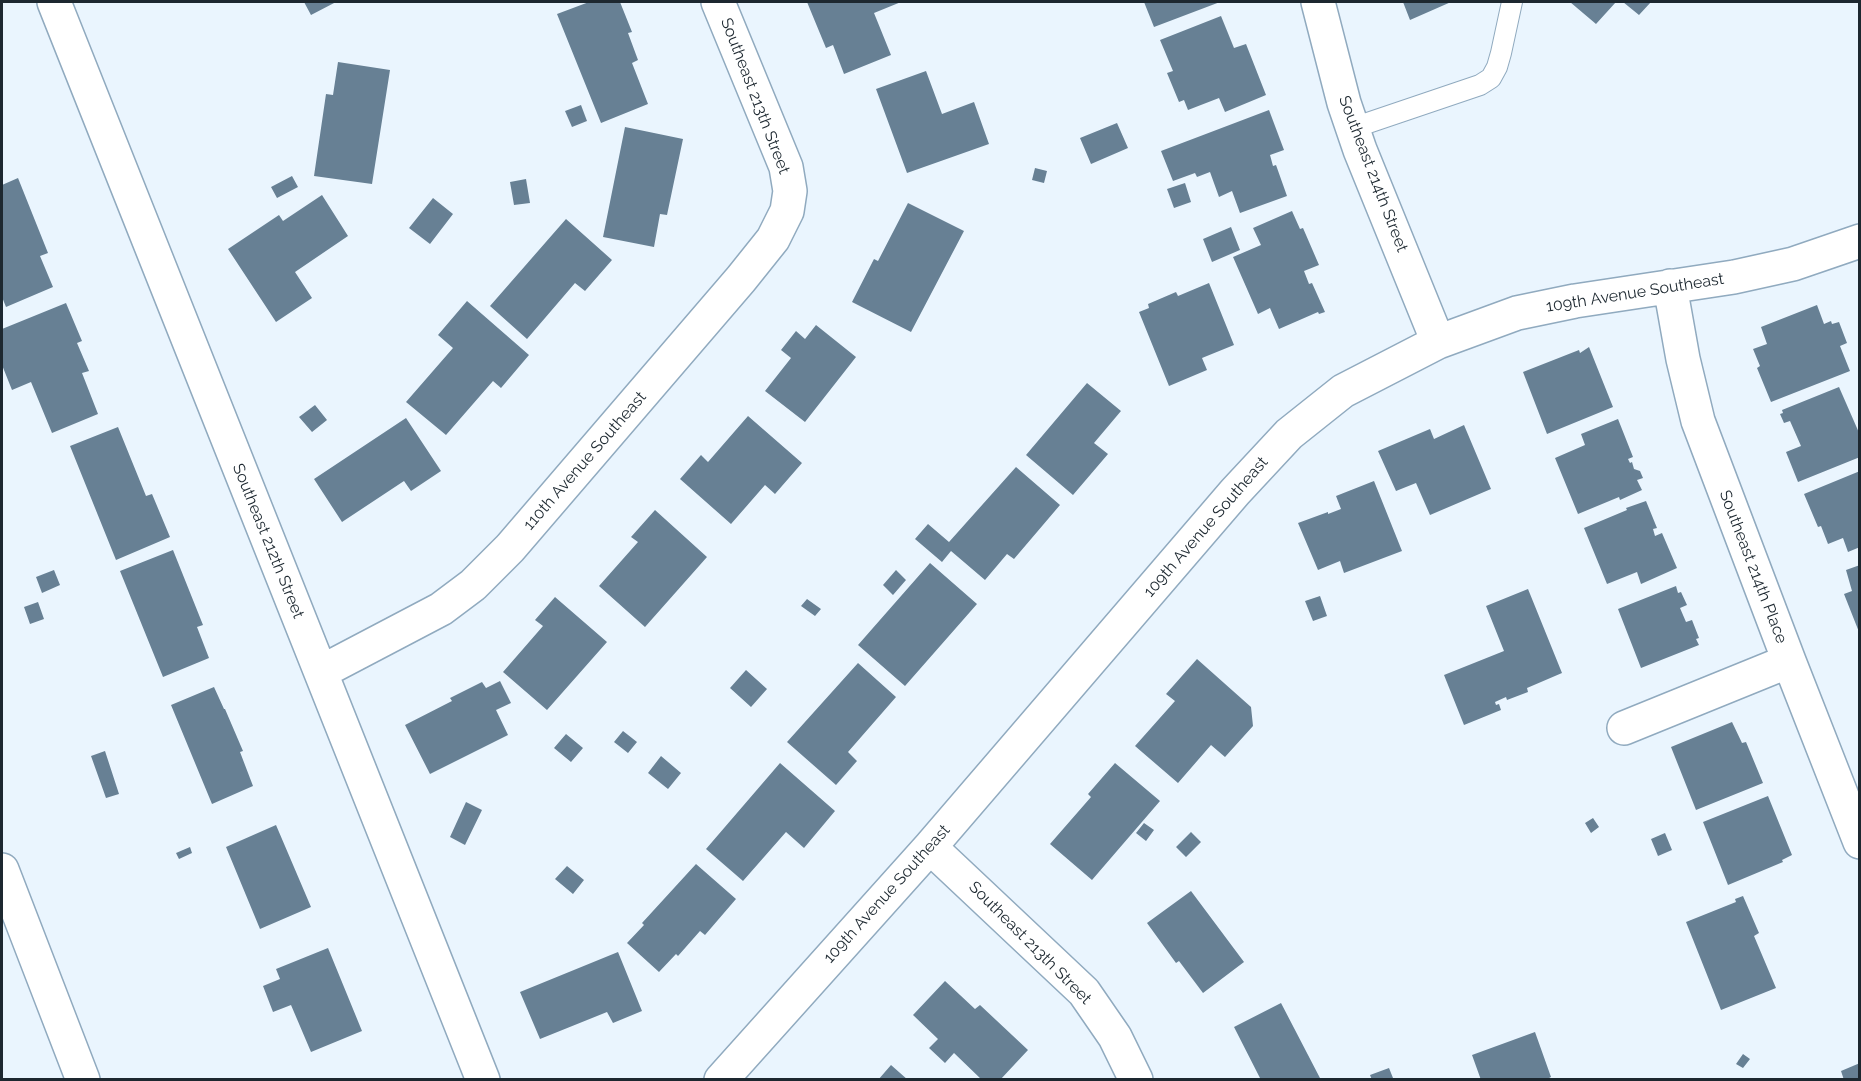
<!DOCTYPE html>
<html>
<head>
<meta charset="utf-8">
<style>
	body { margin:0 }
	#map { position:relative; width:1861px; height:1081px; overflow:hidden; background:#eaf5fe; font-family:Raleway,sans-serif }
	canvas { display:block }
	.frame { position:absolute; inset:0; border:3px solid #1d2830; pointer-events:none }
</style>
</head>
<body>
<div id="map">
<canvas width="1861" height="1081"></canvas>
<div class="frame"></div>
</div>
<script>
const c = document.querySelector('canvas').getContext('2d');
c.lineJoin = 'round';
function fillPath(path, color) { c.fillStyle = color; c.fill(path, 'evenodd'); }
const poly = rows => new Path2D(rows.map(r => 'M' + r).join(''));
function stroke(path, color, width, dash) { c.strokeStyle = color; c.lineWidth = width; c.lineCap = dash ? 'butt' : 'round'; c.setLineDash(dash || []); c.stroke(path); }
function label(font, color, halo, rows, align = 'center') {
  c.font = font + ' Raleway,sans-serif'; c.lineWidth = 6; c.setLineDash([]); c.textBaseline = 'middle'; c.strokeStyle = halo; c.fillStyle = color; for (const [text, x, y, turn = 0] of rows) {
    c.save(); c.translate(x, y); c.rotate((+turn || 0) * Math.PI / 180); c.textAlign = isNaN(turn) ? turn : align; if (halo) c.strokeText(text, 0, 0); c.fillText(text, 0, 0); c.restore();
  }
}
fillPath(poly([
	[304,2,336,2,311,15],
	[589,2,620,2,632,32,628,33,638,60,632,63,648,104,601,123,557,14],
	[807,2,901,2,874,13,891,55,844,74,833,45,826,48],
	[1144,2,1220,2,1154,27],
	[1403,2,1451,2,1410,20],
	[1570,2,1616,2,1596,24],
	[1623,2,1651,2,1639,15],
	[1221,16,1234,48,1246,44,1266,95,1225,112,1219,98,1188,110,1184,100,1179,102,1167,73,1173,71,1160,40],
	[338,62,390,70,372,184,314,176,326,94,333,95],
	[926,71,942,114,974,102,989,144,907,173,876,89],
	[581,105,587,121,572,127,565,111],
	[1269,110,1284,150,1270,155,1273,166,1276,165,1287,196,1240,213,1232,191,1219,197,1210,172,1197,177,1195,173,1173,181,1161,151],
	[1117,123,1128,148,1091,164,1080,138],
	[625,127,683,139,667,215,660,214,654,247,603,237],
	[1035,168,1047,171,1044,183,1032,180],
	[292,176,298,187,277,198,271,187],
	[18,178,48,253,40,256,53,287,6,307,2,297,2,185],
	[526,179,530,203,514,205,510,182],
	[1185,183,1191,202,1174,208,1167,189],
	[322,195,348,236,295,272,312,298,276,322,228,249,279,215,283,221],
	[433,198,453,214,430,244,409,228],
	[908,203,964,231,911,332,852,302,874,259,878,261],
	[1292,211,1300,229,1303,228,1319,265,1304,271,1309,284,1312,283,1325,312,1319,314,1318,312,1279,329,1270,308,1258,314,1233,257,1261,245,1253,228],
	[566,219,612,260,585,291,575,283,527,339,490,306],
	[1231,227,1240,250,1212,262,1203,239],
	[1209,283,1234,345,1202,358,1207,370,1169,386,1139,312,1149,308,1148,304,1176,292,1178,296],
	[467,301,529,355,501,388,493,381,446,435,406,402,453,348,438,335],
	[66,303,82,341,77,343,89,371,82,373,98,414,52,433,31,382,12,390,2,365,2,329],
	[1817,305,1824,324,1831,321,1832,324,1839,322,1847,343,1840,346,1850,371,1771,402,1757,368,1760,366,1753,349,1767,344,1761,327],
	[816,325,856,357,805,422,765,391,791,358,781,350,796,331,805,339],
	[1589,347,1613,407,1547,434,1523,372,1579,350,1580,353],
	[1087,383,1121,411,1094,443,1108,454,1073,495,1026,455],
	[1839,387,1860,435,1860,457,1798,482,1786,452,1801,446,1790,421,1784,423,1780,414,1783,413,1782,410],
	[315,405,327,420,312,432,299,417],
	[748,416,802,463,775,494,765,485,731,524,680,479,701,455,708,462],
	[406,418,441,471,411,491,404,481,342,522,314,479],
	[1618,419,1633,457,1628,459,1630,463,1632,462,1634,469,1640,471,1643,478,1637,480,1642,490,1620,500,1619,497,1578,514,1555,458,1585,445,1581,434],
	[1464,425,1491,489,1430,515,1416,483,1396,491,1378,451,1430,429,1434,439],
	[118,427,146,496,152,494,170,537,116,560,70,446],
	[1016,467,1060,505,1014,559,1007,554,985,580,951,551,942,562,915,539,928,524,949,542],
	[1860,471,1860,547,1848,552,1843,538,1828,544,1821,526,1818,527,1804,494],
	[1374,481,1402,551,1344,573,1340,561,1318,570,1298,523,1328,512,1328,514,1341,509,1336,496],
	[1646,501,1657,528,1653,529,1655,536,1662,533,1677,568,1641,584,1637,572,1607,584,1584,528,1627,510,1626,508],
	[655,510,707,557,645,627,599,586,638,542,631,537],
	[173,550,203,625,197,627,209,658,163,677,120,571],
	[930,563,977,604,905,686,858,645],
	[1860,565,1860,632,1859,632,1844,594,1852,591,1846,570],
	[54,570,60,585,42,593,36,577],
	[896,570,906,580,893,595,883,585],
	[1676,586,1678,593,1681,592,1687,605,1680,608,1686,622,1692,620,1699,638,1696,639,1699,645,1641,668,1618,609],
	[1528,589,1562,673,1527,688,1528,692,1507,700,1506,697,1495,702,1496,705,1499,704,1501,710,1464,725,1444,675,1504,651,1486,606],
	[1320,596,1327,616,1313,621,1305,601],
	[555,597,607,642,547,710,503,672,543,626,535,620],
	[807,599,821,609,815,616,801,606],
	[38,602,44,619,30,624,24,607],
	[1197,659,1251,707,1253,726,1225,757,1211,745,1178,783,1135,746,1175,701,1166,694],
	[858,663,896,697,848,752,857,761,836,785,787,742],
	[746,670,767,689,751,707,730,688],
	[500,681,511,703,496,710,508,735,430,774,405,725,452,701,450,698,482,682,486,688],
	[214,687,224,709,225,709,243,751,240,752,253,786,212,804,171,705],
	[1732,722,1742,743,1746,742,1763,783,1696,810,1671,747],
	[623,731,637,742,628,753,614,742],
	[566,734,583,748,571,762,554,748],
	[105,751,119,794,106,798,91,756],
	[661,756,681,773,668,789,648,773],
	[780,763,835,811,804,848,786,832,743,881,706,849],
	[1115,763,1160,801,1092,880,1050,844,1091,797,1088,794],
	[1768,796,1792,855,1782,860,1783,862,1728,885,1703,822],
	[466,802,482,810,465,845,450,837],
	[1593,818,1599,827,1591,833,1585,823],
	[1144,823,1154,830,1146,841,1136,833],
	[276,825,311,907,260,929,226,847],
	[1191,832,1201,842,1186,857,1176,847],
	[1665,833,1672,850,1658,856,1651,839],
	[190,847,192,853,179,859,176,853],
	[696,864,736,899,705,935,700,931,678,956,676,954,659,972,627,943,644,925,642,923],
	[567,866,584,880,573,894,555,879],
	[1191,891,1244,962,1203,993,1179,961,1176,963,1147,923],
	[1743,896,1759,933,1754,936,1776,988,1721,1010,1686,922,1736,902,1735,899],
	[328,948,362,1031,311,1052,291,1005,273,1012,263,986,280,979,276,969],
	[618,952,642,1011,613,1023,607,1012,540,1039,520,992],
	[945,981,975,1009,980,1005,1028,1050,1000,1080,982,1080,954,1053,945,1063,929,1048,938,1039,913,1015],
	[1281,1003,1321,1080,1261,1080,1234,1027],
	[1535,1032,1551,1077,1545,1080,1481,1080,1472,1055],
	[1743,1054,1750,1059,1743,1068,1736,1064],
	[1860,1063,1860,1080,1844,1080,1841,1071],
	[891,1065,908,1080,878,1080],
	[1389,1068,1393,1078,1372,1080,1370,1075]
]), '#678094');
const lane = poly([
	[1353,128,1480,85,1491,78,1497,67,1501,53,1512,2]
]);
const street = poly([
	[54,2,483,1080],
	[1318,2,1344,103,1360,150,1438,342],
	[1670,286,1683,359,1698,421,1789,661,1860,842],
	[321,672,441,609,473,585,510,548,741,279,773,239,787,211,790,191,786,167,718,2],
	[1624,728,1789,661],
	[930,847,1084,992,1115,1037,1136,1080],
	[2,870,83,1080],
	[721,1080,930,847,1235,492,1289,434,1343,391,1438,342,1517,313,1575,301,1734,277,1793,264,1860,241]
]);
stroke(lane, '#90aabf', 22);
stroke(street, '#90aabf', 36);
stroke(lane, '#fff', 20);
stroke(street, '#fff', 33);
label('16px', '#1d2830', '#fff', [
	["Southeast 213th Street",755,96,69],
	["Southeast 214th Street",1373,174,69],
	["109th Avenue Southeast",1635,293,-9],
	["110th Avenue Southeast",585,461,-49],
	["109th Avenue Southeast",1206,527,-49],
	["Southeast 212th Street",268,541,68],
	["Southeast 214th Place",1753,567,69],
	["109th Avenue Southeast",887,894,-48],
	["Southeast 213th Street",1030,943,45]
]);
</script>
</body>
</html>
